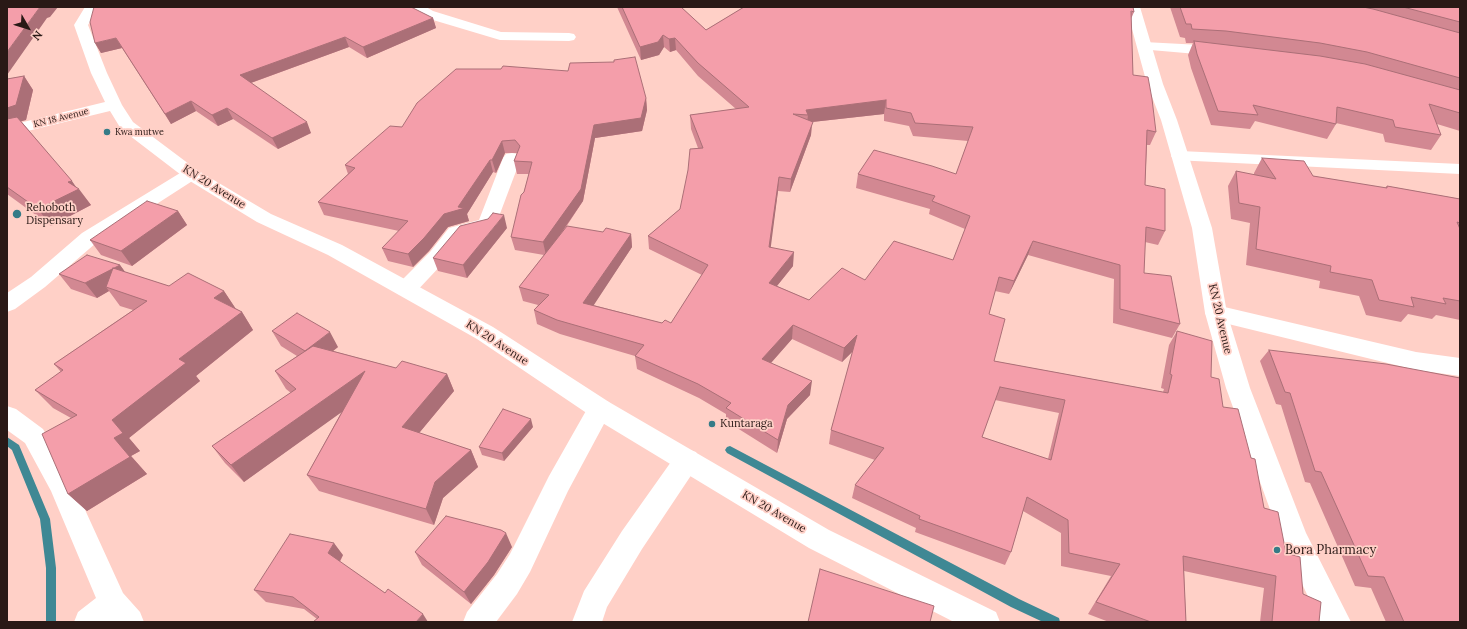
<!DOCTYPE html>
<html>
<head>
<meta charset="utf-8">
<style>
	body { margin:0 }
	#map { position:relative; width:1467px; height:629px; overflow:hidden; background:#ffd0c7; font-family:Lora,serif }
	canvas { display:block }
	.frame { position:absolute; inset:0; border:8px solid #291916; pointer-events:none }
	.north { position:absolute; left:8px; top:8px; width:40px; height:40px; -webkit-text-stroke:3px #ffd0c7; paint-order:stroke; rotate:129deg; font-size:11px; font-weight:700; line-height:16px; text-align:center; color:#291916 }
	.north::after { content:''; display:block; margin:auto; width:14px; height:18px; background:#291916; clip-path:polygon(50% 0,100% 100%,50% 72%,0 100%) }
</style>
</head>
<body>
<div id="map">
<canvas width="1467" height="629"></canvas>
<div class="frame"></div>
<div class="north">N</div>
</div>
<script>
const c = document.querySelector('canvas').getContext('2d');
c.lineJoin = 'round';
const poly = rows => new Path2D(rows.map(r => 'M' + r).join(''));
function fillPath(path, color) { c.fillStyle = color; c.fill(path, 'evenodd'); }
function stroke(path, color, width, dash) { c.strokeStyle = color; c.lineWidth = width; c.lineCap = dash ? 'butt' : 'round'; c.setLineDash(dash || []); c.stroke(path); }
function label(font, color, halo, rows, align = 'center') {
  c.font = font + ' Lora,serif'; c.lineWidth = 3.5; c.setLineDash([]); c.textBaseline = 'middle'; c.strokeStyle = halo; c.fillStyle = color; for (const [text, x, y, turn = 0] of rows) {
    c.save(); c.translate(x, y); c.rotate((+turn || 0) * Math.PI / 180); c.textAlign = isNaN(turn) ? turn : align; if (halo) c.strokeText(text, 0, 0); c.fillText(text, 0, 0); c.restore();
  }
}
fillPath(poly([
	[7,437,19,445,50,519,56,568,56,622,46,622,46,568,40,519,12,450,7,446,7,437],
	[730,446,1019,599,1059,618,1060,622,1043,622,1011,607,727,453,725,450,727,447,730,446]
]), '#3f8894');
fillPath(poly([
	[409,7,426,7,433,11,501,32,569,33,574,34,576,37,574,40,569,41,500,40,423,17,409,7],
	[1144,42,1220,46,1225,48,1228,51,1225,54,1220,56,1139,49,1137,46,1139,43,1144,42],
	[1180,151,1460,164,1460,174,1174,160,1171,156,1174,152,1180,151],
	[512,153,518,154,521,158,495,227,491,230,463,238,444,262,414,294,406,296,398,294,395,289,398,284,430,252,449,228,479,220,503,158,506,154,512,153],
	[191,169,197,170,200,174,197,178,96,243,45,287,15,309,7,312,7,293,31,277,82,233,185,170,191,169],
	[1216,305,1416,352,1460,358,1460,376,1416,370,1208,319,1205,313,1208,307,1216,305],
	[600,399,609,402,612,409,568,491,530,572,517,594,496,622,463,622,467,612,497,574,510,554,549,476,591,402,600,399],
	[7,406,16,409,43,429,71,479,123,593,140,612,144,622,74,622,78,612,96,598,51,491,25,443,7,430,7,406],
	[687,449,696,452,700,460,696,468,642,549,607,607,602,622,572,622,584,591,622,531,678,452,687,449]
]), '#fff');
fillPath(poly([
	[1126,7,1140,7,1163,84,1177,120,1212,228,1227,313,1250,388,1306,533,1351,622,1320,622,1280,537,1226,388,1205,313,1192,228,1161,120,1147,84,1126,7]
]), '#fff');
fillPath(poly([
	[85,7,99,7,88,25,107,73,122,105,133,122,197,170,271,214,342,245,493,327,609,402,829,530,996,612,1000,622,954,622,809,548,591,416,477,339,328,255,257,222,185,178,121,129,110,111,7,136,7,126,105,102,91,73,74,25,85,7]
]), '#fff');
fillPath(poly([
	[617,7,681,7,706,30,744,7,1134,12,1131,19,1133,75,1156,132,1150,145,1147,145,1145,185,1165,231,1158,245,1145,242,1144,273,1180,324,1172,338,1113,323,1114,279,1028,255,1009,294,995,291,989,314,994,361,1163,392,1164,389,1161,388,1169,345,1177,331,1211,377,1264,508,1286,553,1303,594,1319,622,1260,622,1264,588,1184,571,1186,622,1109,622,1088,614,1111,576,1061,566,1061,533,1023,511,1011,552,1005,565,915,532,916,528,852,498,855,485,875,460,829,444,831,430,853,351,842,362,792,339,771,363,810,395,787,419,777,453,726,421,726,414,699,398,637,369,635,356,560,334,537,324,534,310,538,305,523,301,519,287,544,255,515,250,511,237,529,174,517,174,514,161,517,153,505,153,496,173,493,172,467,214,469,221,448,227,429,251,413,267,388,261,382,248,399,231,324,215,318,202,348,174,345,165,402,127,646,98,647,110,642,131,595,138,583,201,564,230,631,234,632,247,593,305,662,323,671,323,702,275,649,249,648,236,680,209,698,148,691,129,690,115,736,109,698,76,676,50,670,52,664,47,659,55,641,60],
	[884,114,884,121,909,126,913,136,968,141,956,174,858,174,856,188,930,209,929,214,965,229,953,260,865,280,809,300,777,286,793,266,770,247,778,191,790,192,811,135,812,122],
	[995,400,1059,413,1048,459,982,437],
	[1170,7,1460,7,1460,131,1437,124,1441,135,1431,150,1385,142,1383,134,1336,123,1336,124,1327,139,1255,121,1250,129,1211,125,1191,68,1188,55,1193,43,1186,43,1185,38,1180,37],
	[433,18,436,28,367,58,349,47,251,83,311,133,278,149,233,119,218,126,196,111,171,124,122,48,101,53,95,43],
	[24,76,33,90,26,120,21,121,77,188,91,205,51,226,7,194,7,79],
	[1262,158,1313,176,1385,188,1387,186,1460,199,1460,320,1436,315,1432,319,1408,314,1401,322,1366,315,1359,296,1319,288,1320,281,1246,265,1250,223,1231,219,1228,186,1236,171,1254,175,1254,173],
	[178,211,187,225,132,266,101,255,90,240],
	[507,228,467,278,438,271,433,258],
	[120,265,125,272,169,286,224,291,235,308,242,312,253,330,196,376,200,381,129,438,140,451,131,456,147,474,87,511,68,494,71,418,53,408,35,390,61,372,54,364,133,310,120,306,109,291,97,298,71,289,59,274],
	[272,331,338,347,333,351,396,368,447,374,454,391,419,433,471,450,478,467,443,498,434,525,319,491,307,475,342,411,244,482,225,463,212,446,291,393,286,389,275,371,297,356,281,346],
	[1269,350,1460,622,1386,622,1371,588,1355,586,1310,483,1305,482,1281,405,1276,404,1260,361],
	[533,427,504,461,482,455,479,447],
	[512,547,494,575,471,604,422,565,415,552],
	[343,555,340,562,385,593,423,614,317,619,304,609,266,602,254,590]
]), '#d28892');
fillPath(poly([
	[40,7,58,7,50,17,47,18,7,75,7,52],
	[433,18,436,28,367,58,363,47],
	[663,35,664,47,659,55,641,60,640,47],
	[345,37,349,47,245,85,240,75],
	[116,38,122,48,101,53,95,43],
	[675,38,676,50,670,52,669,39],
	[24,76,33,90,26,120,7,125,7,108],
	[646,98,647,110,642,131,595,138,583,201,546,255,543,242,594,125],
	[886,100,884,114,812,122,811,135,790,192,791,179,807,123,808,115,806,110],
	[191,101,196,111,171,124,165,114],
	[227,108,233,119,218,126,212,115],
	[307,122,311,133,278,149,272,138],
	[502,141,505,153,496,173,492,160],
	[490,160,493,172,467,214,469,221,448,227,429,251,413,267,408,254,444,214,458,207],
	[779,177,778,191,769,261,769,247],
	[72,181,78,190,79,189,91,205,51,226,38,209,68,182],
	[178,211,187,225,132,266,121,251],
	[504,215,507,228,467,278,463,265],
	[631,234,632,247,586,317,583,303],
	[1033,241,1028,255,1009,294,1014,281],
	[794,252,793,266,768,297,769,283],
	[120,265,131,280,106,287,109,291,97,298,85,283],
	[224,291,236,309,214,298],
	[242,312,253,330,196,376,200,381,129,438,140,451,131,456,147,474,87,511,68,494,114,438,112,420,179,359],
	[793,325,792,339,762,373,762,359],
	[330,332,338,347,314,366,305,351],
	[857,335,855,349,842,362,844,348],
	[365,371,374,389,244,482,231,465],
	[447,374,454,391,410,444,402,427],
	[812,381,810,395,787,419,777,453,778,440,788,405],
	[531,419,533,427,504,461,502,453],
	[471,450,478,467,443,498,434,525,426,509,435,482],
	[506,533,512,547,494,575,471,604,464,592],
	[334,543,343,555,337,566,328,553],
	[423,614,428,622,416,622]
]), '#ab6f77');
const building = poly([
	[7,7,40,7,7,52,7,7],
	[94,7,411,7,433,18,363,47,345,37,240,75,307,122,272,138,227,108,212,115,191,101,165,114,116,38,95,43,90,22,94,7],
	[622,7,681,7,706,30,744,7,1133,7,1134,12,1131,11,1133,75,1148,77,1152,99,1156,132,1147,130,1145,185,1165,189,1165,231,1146,227,1144,273,1171,276,1180,324,1120,309,1120,265,1033,241,1014,281,999,277,989,314,1005,319,994,361,1168,393,1172,375,1170,374,1177,331,1212,341,1211,377,1219,379,1223,407,1238,409,1251,458,1255,459,1264,508,1278,512,1286,553,1300,557,1303,594,1321,602,1319,622,1272,622,1276,576,1183,556,1186,622,1151,622,1096,602,1120,564,1069,553,1068,520,1027,497,1011,552,919,519,920,516,855,485,884,448,831,430,857,335,844,348,793,325,762,359,812,381,788,405,778,440,726,408,731,403,698,384,635,356,644,345,557,320,534,310,549,295,519,287,567,226,603,232,606,228,631,234,583,303,662,323,665,320,671,323,708,265,648,236,680,209,688,170,690,149,703,148,690,115,749,107,698,63,675,38,669,39,663,35,658,42,640,47,622,7],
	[886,100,886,108,911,113,915,123,973,127,956,174,932,166,874,150,858,174,935,196,932,201,970,216,953,260,894,241,865,280,842,268,809,300,769,283,794,252,769,247,779,177,791,179,813,122,793,114,808,115,806,110,886,100],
	[1000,387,1065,400,1051,460,982,437,1000,387],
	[1180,7,1363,7,1373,9,1460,33,1460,78,1367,52,1320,43,1226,31,1192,29,1191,24,1186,24,1180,7],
	[1403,7,1460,7,1460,22,1403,7],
	[1194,41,1320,56,1365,64,1460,90,1460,113,1429,104,1441,135,1395,127,1393,120,1337,107,1336,124,1253,105,1258,115,1218,111,1197,54,1194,41],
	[635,57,646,98,641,118,594,125,581,189,543,242,511,237,521,195,524,192,532,162,514,161,520,146,515,140,502,141,492,160,490,160,458,207,465,208,444,214,424,238,408,254,382,248,408,221,318,202,355,168,345,165,390,126,402,127,417,103,456,69,501,69,503,66,568,71,570,63,614,62,614,60,635,57],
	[24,76,16,105,7,108,7,79,24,76],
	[17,117,72,181,68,182,79,189,38,209,7,187,7,119,17,117],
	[1262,158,1304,161,1313,176,1387,188,1387,186,1460,199,1460,223,1457,222,1460,229,1460,301,1443,298,1446,304,1411,297,1414,307,1379,300,1372,280,1330,272,1331,266,1256,249,1260,207,1239,203,1236,171,1276,179,1262,158],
	[147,201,178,211,121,251,90,240,147,201],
	[493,213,504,215,463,265,433,258,460,226,488,219,493,213],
	[87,255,120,265,85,283,59,274,87,255],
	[113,268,169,286,188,273,224,291,214,298,242,312,179,359,186,363,112,420,123,433,114,438,130,457,68,494,42,434,77,415,35,390,63,370,54,364,147,301,106,287,113,268],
	[297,313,330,332,305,351,272,331,297,313],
	[313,346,396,368,402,361,447,374,402,427,471,450,435,482,426,509,307,475,365,371,231,465,212,446,296,389,275,371,313,346],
	[1269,350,1386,364,1460,378,1460,622,1404,622,1384,577,1368,576,1321,472,1315,471,1290,393,1285,392,1269,350],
	[503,409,531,419,502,453,479,447,503,409],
	[446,516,501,530,506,533,488,562,464,592,415,552,446,516],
	[290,534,334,543,328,553,385,593,388,589,423,614,416,622,313,622,319,617,293,597,254,590,290,534],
	[820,569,934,606,930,622,808,622,820,569]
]);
fillPath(building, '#f49eaa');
stroke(building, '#ab6f77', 1);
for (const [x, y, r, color] of [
	[107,132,4,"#357b87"],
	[17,214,5,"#357b87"],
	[712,424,4,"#357b87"],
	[1277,550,4,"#357b87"]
]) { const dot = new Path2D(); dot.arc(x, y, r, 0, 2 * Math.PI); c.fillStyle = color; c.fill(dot); stroke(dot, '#ffd0c7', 1.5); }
label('9px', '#291916', '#ffd0c7', [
	["KN 18 Avenue",61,118,-14]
]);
label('9px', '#291916', '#ffd0c7', [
	["Kwa mutwe",115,132]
], 'left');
label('11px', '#291916', '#ffd0c7', [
	["KN 20 Avenue",214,187,32],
	["KN 20 Avenue",1220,319,77],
	["KN 20 Avenue",497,343,33],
	["KN 20 Avenue",774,512,30]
]);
label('11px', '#291916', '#ffd0c7', [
	["Rehoboth",26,208],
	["Dispensary",26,221],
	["Kuntaraga",720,424]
], 'left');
label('13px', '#291916', '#ffd0c7', [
	["Bora Pharmacy",1285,550]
], 'left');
</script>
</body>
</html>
